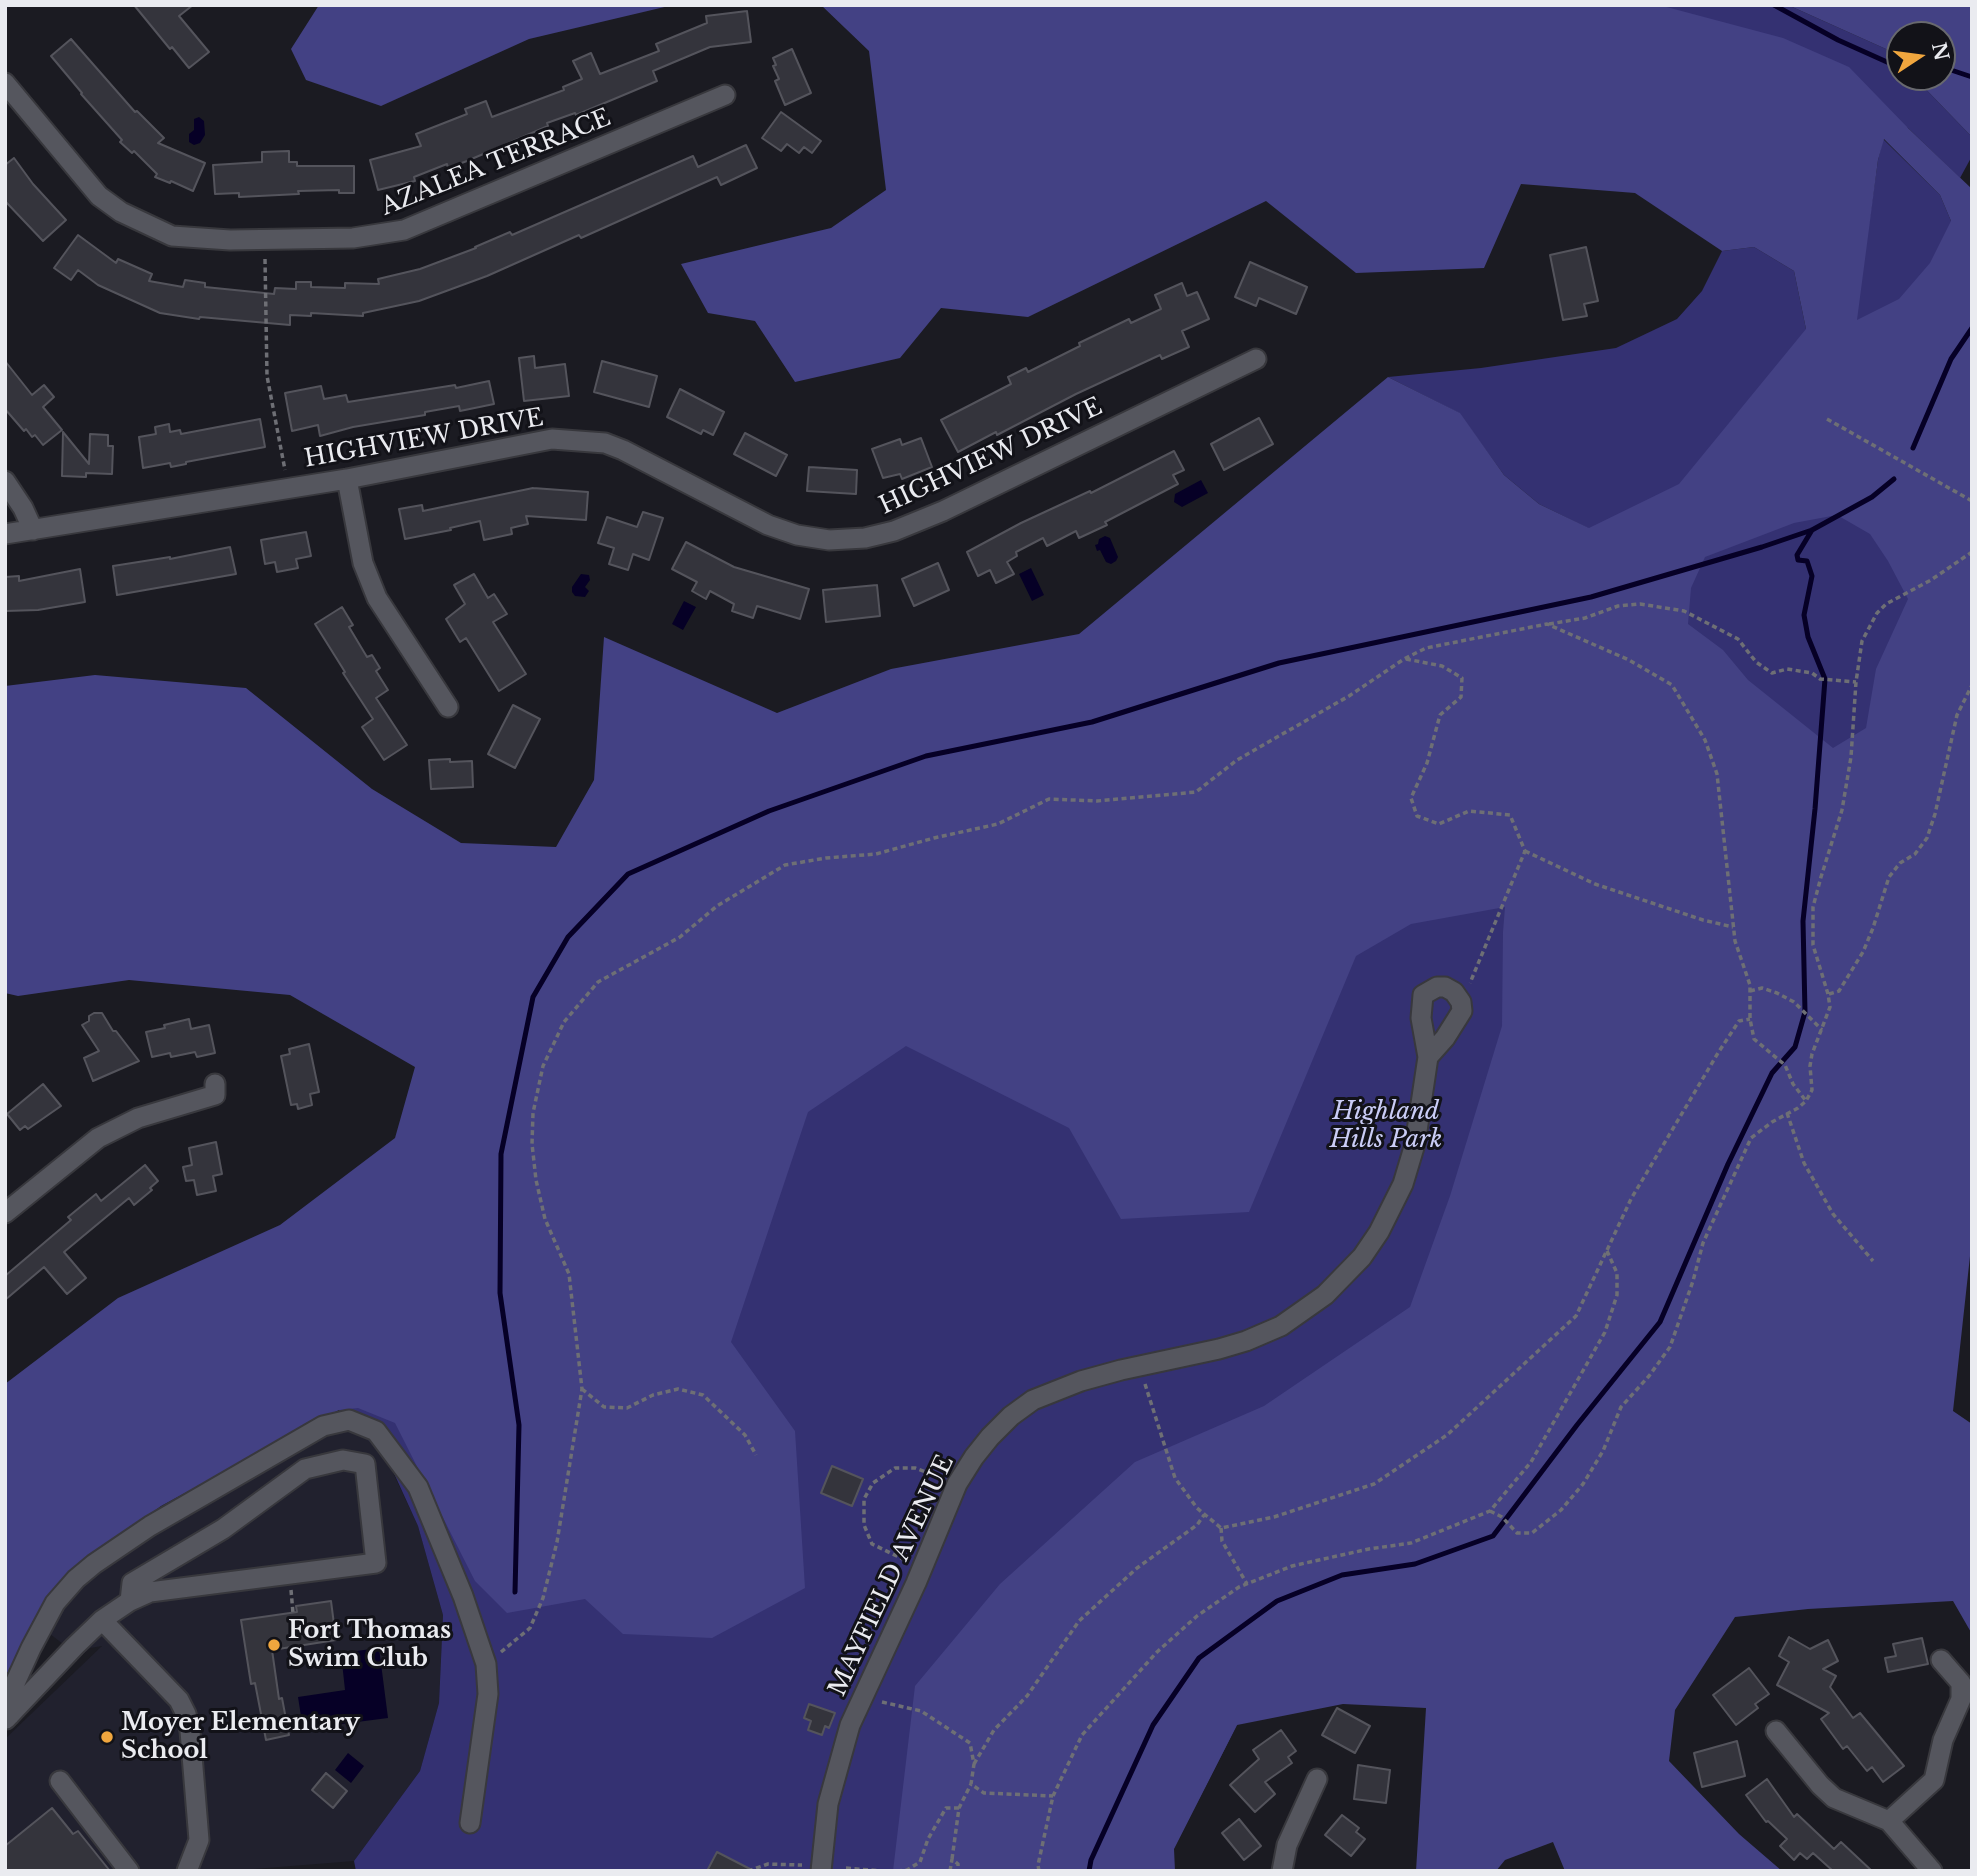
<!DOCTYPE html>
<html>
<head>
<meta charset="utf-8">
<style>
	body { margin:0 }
	#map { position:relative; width:1977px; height:1876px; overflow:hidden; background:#1b1b22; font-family:"Libre Baskerville",serif }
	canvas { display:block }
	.frame { position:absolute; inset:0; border:7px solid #eaebf0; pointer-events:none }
	.north { position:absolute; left:1886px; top:21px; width:70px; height:70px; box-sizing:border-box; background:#121218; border:2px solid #68696e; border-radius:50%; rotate:77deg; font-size:19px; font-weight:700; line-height:28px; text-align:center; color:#eaebf0 }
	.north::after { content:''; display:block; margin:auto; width:24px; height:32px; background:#f0a63e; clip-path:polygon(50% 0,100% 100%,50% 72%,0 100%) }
</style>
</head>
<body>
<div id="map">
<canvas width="1977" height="1876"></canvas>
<div class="frame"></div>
<div class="north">N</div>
</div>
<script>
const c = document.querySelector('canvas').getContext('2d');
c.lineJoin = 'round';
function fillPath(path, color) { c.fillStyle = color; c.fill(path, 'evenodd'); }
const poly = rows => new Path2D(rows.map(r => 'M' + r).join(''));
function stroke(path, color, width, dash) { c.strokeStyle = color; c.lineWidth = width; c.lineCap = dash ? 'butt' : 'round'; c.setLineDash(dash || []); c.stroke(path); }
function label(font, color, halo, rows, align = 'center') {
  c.font = font + ' "Libre Baskerville",serif'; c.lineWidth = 6; c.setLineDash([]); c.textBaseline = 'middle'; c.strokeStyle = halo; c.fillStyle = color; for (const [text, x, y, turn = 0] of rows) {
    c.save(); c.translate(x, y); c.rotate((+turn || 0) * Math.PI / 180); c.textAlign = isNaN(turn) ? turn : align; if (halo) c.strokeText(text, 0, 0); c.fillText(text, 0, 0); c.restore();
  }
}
fillPath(poly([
	[339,1410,345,1431,363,1435,386,1458,418,1526,443,1615,439,1703,420,1771,354,1861,229,1871,5,1871,5,1739,102,1646,90,1648,80,1657,33,1621,87,1561,161,1506]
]), '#21212e');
fillPath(poly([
	[1659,5,1788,5,1886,49,1900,63,1900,77,1914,77,1972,137,1972,156,1960,178,1908,128],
	[1883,139,1940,195,1951,221,1972,1170,1292,1639,1237,1725,1162,1871,356,1871,354,1861,420,1771,439,1703,443,1615,418,1526,387,1458,363,1435,345,1431,339,1410,410,1180,1588,528,1539,504,1504,475,1459,413,1388,377,1481,368,1616,348,1677,319,1702,291,1722,251,1754,247,1794,271,1806,329,1869,223,1878,160]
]), '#343172');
fillPath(poly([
	[319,5,673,5,529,39,381,106,306,80,291,49],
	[821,5,1659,5,1783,38,1849,67,1908,128,1972,189,1972,1238,1953,1411,1972,1424,1972,1634,1953,1601,1808,1609,1735,1617,1675,1710,1669,1761,1739,1834,1782,1871,1565,1871,1553,1842,1505,1860,1496,1871,1416,1871,1426,1708,1343,1704,1237,1725,1174,1849,1175,1871,893,1871,915,1686,1000,1584,1135,1462,1264,1406,1410,1307,1450,1196,1502,1026,1503,932,1505,907,1411,924,1356,956,1249,1212,1121,1219,1069,1128,906,1046,808,1112,731,1342,795,1431,805,1588,712,1638,623,1634,585,1599,507,1613,475,1581,395,1423,358,1408,339,1410,161,1506,87,1561,33,1621,5,1678,5,1384,118,1298,280,1225,395,1138,415,1067,290,995,129,980,18,996,5,993,5,686,95,675,246,688,372,789,461,843,556,847,594,780,604,637,777,713,891,669,1079,634,1388,377,1460,413,1504,475,1539,504,1589,528,1679,484,1806,329,1794,271,1754,247,1722,251,1635,193,1521,184,1484,268,1356,273,1266,201,1028,317,941,308,900,358,795,382,755,321,708,313,681,264,831,228,886,190,869,51],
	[1884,139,1940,195,1951,221,1930,263,1899,299,1857,320,1878,160],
	[1837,515,1870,534,1888,561,1908,599,1876,669,1866,728,1833,748,1748,680,1723,650,1688,624,1691,588,1705,557,1794,523],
	[1788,5,1972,5,1972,137,1914,77,1942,77,1942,35,1900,35,1900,63,1886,49]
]), '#434184');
fillPath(poly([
	[199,117,204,121,205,135,200,143,194,145,189,142,189,134,194,130,194,119],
	[1201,480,1208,493,1182,507,1174,502,1175,494],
	[1105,536,1110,538,1118,557,1116,561,1111,564,1106,562,1100,550,1097,551,1095,545,1098,544,1099,539],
	[1031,568,1044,595,1032,601,1019,574],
	[581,574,589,575,590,580,585,587,589,591,585,597,575,596,572,592,572,587],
	[684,601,696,607,683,630,672,624],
	[379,1648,388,1718,303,1729,298,1697,345,1690,341,1653],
	[348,1753,364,1766,351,1783,335,1770]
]), '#060026');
stroke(poly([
	[1774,5,1838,40,1887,62,1900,63],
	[1942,67,1972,77],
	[1913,448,1951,359,1972,328],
	[515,1592,519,1425,500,1293,501,1154,533,997,568,937,628,874,769,811,926,756,1092,722,1279,663,1591,597,1762,547,1812,530,1872,497,1894,479],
	[1089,1871,1091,1860,1153,1725,1199,1658,1277,1601,1342,1575,1415,1564,1493,1536,1577,1425,1660,1322,1728,1164,1772,1073,1795,1047,1805,1012,1803,921,1815,809,1825,679,1808,637,1804,615,1812,576,1807,561,1798,560,1797,555,1812,530]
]), '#060026', 5);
const building = poly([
	[134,5,193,5,179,16,209,52,189,68,172,47,170,49,134,5],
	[747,11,751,42,710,47,653,71,657,81,576,115,575,113,547,123,548,126,467,161,448,168,447,164,414,177,415,181,378,190,370,160,421,146,416,134,467,114,465,109,486,101,492,117,564,90,563,87,582,79,573,61,591,53,600,74,659,51,656,44,707,23,706,16,747,11],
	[71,39,135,112,137,111,164,138,158,143,205,163,193,191,171,181,170,183,155,177,157,174,134,151,132,153,120,142,122,140,81,94,82,93,51,56,71,39],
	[792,49,811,93,785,105,775,81,779,79,773,66,776,65,773,58,792,49],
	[781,112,821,141,812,153,804,147,799,153,787,144,781,151,762,138,781,112],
	[746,145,757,168,721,185,717,177,581,238,579,235,487,276,419,301,363,313,363,316,311,313,311,316,290,315,290,325,200,317,199,319,160,313,98,285,78,270,71,280,54,268,78,235,116,263,118,259,152,274,149,281,183,287,185,280,205,283,205,287,274,294,275,288,296,289,296,282,311,282,311,287,345,288,345,283,379,284,378,279,420,269,476,248,475,247,510,232,512,235,693,156,698,167,746,145],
	[289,151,289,162,297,162,297,166,354,166,354,193,339,193,339,190,298,191,299,194,239,197,239,193,215,194,213,165,262,162,262,152,289,151],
	[14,158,33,184,66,220,43,241,5,201,5,165,14,158],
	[1586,247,1598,301,1584,304,1587,316,1563,320,1550,255,1586,247],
	[1250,262,1307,287,1296,314,1259,298,1256,306,1235,297,1250,262],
	[1182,283,1187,296,1197,292,1209,319,1182,331,1189,347,1162,359,1160,355,1076,394,997,435,996,432,958,452,941,420,1011,384,1008,377,1026,368,1028,372,1080,346,1079,343,1129,319,1131,323,1161,309,1155,295,1182,283],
	[534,356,535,368,565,364,569,396,524,401,519,358,534,356],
	[5,361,32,395,44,385,54,397,43,407,62,430,43,445,35,435,32,437,26,429,24,431,5,409,5,361],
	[602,361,657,376,649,407,594,392,602,361],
	[489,381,494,404,460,411,459,406,425,412,425,415,353,427,320,436,318,425,292,431,285,393,321,386,324,399,346,395,348,402,455,385,456,388,489,381],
	[680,389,724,412,713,435,703,430,701,434,667,417,680,389],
	[1259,418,1273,444,1224,470,1211,444,1259,418],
	[260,419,265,447,186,462,186,464,171,467,170,463,143,468,139,437,156,434,155,427,169,424,170,432,180,430,181,434,260,419],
	[63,432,89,464,90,434,108,435,108,446,113,446,112,474,86,473,86,477,62,476,63,432],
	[745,433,787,455,776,476,734,454,745,433],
	[921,438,932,467,902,479,900,474,883,478,872,449,900,439,902,445,921,438],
	[1174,451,1184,470,1173,475,1178,484,1105,522,1107,525,1079,538,1076,531,1047,546,1043,538,1016,552,1017,556,1007,562,1014,574,996,583,990,570,978,576,967,552,1021,523,1090,491,1091,493,1174,451],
	[809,467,857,470,856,494,807,491,809,467],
	[533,488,588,492,586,520,526,516,528,524,511,528,512,534,484,540,480,521,450,528,451,530,405,539,399,509,422,505,423,511,533,488],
	[643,512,663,518,649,560,633,554,628,570,609,564,614,548,598,543,607,517,637,527,643,512],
	[306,532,311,556,296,559,298,568,277,572,275,562,265,564,261,540,306,532],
	[686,542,734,567,809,589,800,619,757,606,753,618,732,611,734,604,710,591,706,599,692,591,697,582,672,569,686,542],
	[230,547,236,574,117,595,113,566,170,557,170,559,230,547],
	[938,563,949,590,914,606,902,579,938,563],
	[80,569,85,602,38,610,5,611,5,577,19,576,19,581,80,569],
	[474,574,488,598,494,594,507,614,493,622,526,674,499,691,466,638,460,642,446,619,465,604,454,585,474,574],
	[877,585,880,616,826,622,823,590,877,585],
	[342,607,353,625,349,627,367,657,372,655,380,668,376,671,388,690,376,698,407,745,384,760,362,727,373,719,343,673,345,672,315,624,342,607],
	[513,705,540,719,515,768,488,754,513,705],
	[450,759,450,762,472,761,473,787,431,789,429,760,450,759],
	[94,1013,102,1013,113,1031,116,1031,139,1061,93,1081,84,1058,99,1051,82,1025,89,1021,89,1016,94,1013],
	[189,1019,191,1029,209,1025,215,1053,197,1057,195,1052,171,1057,170,1053,152,1057,146,1032,165,1028,164,1025,189,1019],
	[309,1044,319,1092,310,1094,312,1105,298,1109,297,1104,291,1105,281,1056,290,1054,289,1049,309,1044],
	[43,1084,61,1106,28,1129,25,1126,20,1130,7,1114,43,1084],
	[216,1142,222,1174,213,1176,216,1191,197,1195,194,1180,186,1181,183,1167,192,1165,189,1148,216,1142],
	[145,1165,158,1181,150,1188,152,1190,134,1205,129,1198,64,1252,86,1278,67,1294,44,1267,5,1300,5,1276,71,1220,68,1217,96,1194,101,1201,145,1165],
	[832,1466,863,1479,852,1506,821,1493,832,1466],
	[331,1601,336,1640,272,1650,279,1699,282,1698,289,1735,266,1740,255,1683,251,1684,241,1620,297,1612,296,1606,331,1601],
	[1789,1637,1810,1649,1828,1640,1838,1661,1823,1669,1836,1676,1830,1687,1853,1718,1860,1713,1904,1766,1883,1782,1872,1767,1867,1771,1847,1746,1843,1749,1821,1719,1829,1713,1777,1685,1789,1662,1779,1656,1789,1637],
	[1922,1638,1928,1664,1888,1672,1885,1658,1896,1656,1893,1644,1922,1638],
	[1749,1668,1769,1694,1755,1704,1758,1708,1736,1725,1713,1695,1749,1668],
	[809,1704,835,1713,829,1728,825,1726,822,1735,808,1730,811,1721,804,1718,809,1704],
	[1337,1708,1370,1726,1355,1753,1322,1735,1337,1708],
	[1281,1730,1296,1751,1288,1757,1292,1763,1265,1782,1275,1794,1255,1812,1230,1785,1259,1759,1253,1750,1281,1730],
	[1737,1741,1745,1776,1702,1787,1694,1753,1737,1741],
	[1358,1765,1390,1770,1386,1803,1354,1799,1358,1765],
	[326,1773,347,1791,333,1808,312,1790,326,1773],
	[1767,1779,1794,1817,1797,1814,1834,1849,1841,1842,1872,1871,1833,1871,1813,1853,1807,1859,1800,1853,1794,1860,1780,1846,1787,1839,1768,1821,1766,1822,1746,1795,1767,1779],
	[52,1808,73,1834,78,1831,110,1871,5,1871,5,1846,52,1808],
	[1342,1815,1359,1828,1356,1832,1365,1839,1351,1856,1325,1835,1342,1815],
	[1239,1819,1261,1846,1244,1860,1222,1833,1239,1819],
	[717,1852,754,1871,707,1871,717,1852]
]);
fillPath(building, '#34343c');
stroke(building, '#54545c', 2);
const minor = poly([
	[5,83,99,196,121,212,172,236,230,240,353,238,404,230,725,95],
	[347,479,363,563,377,598,448,707],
	[5,481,23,508,33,530],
	[5,534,347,479,552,439,605,443,623,450,768,525,797,535,829,540,865,538,894,531,943,511,1256,359],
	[5,1213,98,1138,138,1118,215,1095,215,1084],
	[102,1620,179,1700,186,1714,190,1731,199,1840,187,1871],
	[10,1715,10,1694,31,1648,55,1603,76,1579,94,1564,150,1526,323,1426,349,1420,376,1431,418,1487,463,1596,486,1664,488,1694,470,1823],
	[6,1719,75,1646,102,1620,130,1601,150,1592,376,1563,365,1464,343,1460,305,1469,223,1529,132,1583,130,1601],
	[1776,1731,1820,1785,1834,1798,1889,1821,1932,1871],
	[60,1781,129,1871],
	[1889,1821,1934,1780,1943,1740,1961,1699,1961,1683,1941,1660],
	[821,1871,828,1804,850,1725,916,1583,957,1484,974,1457,990,1437,1011,1416,1033,1400,1081,1381,1121,1370,1219,1349,1246,1341,1281,1326,1325,1295,1362,1257,1379,1232,1403,1184,1415,1144,1428,1057,1421,1018,1423,995,1437,987,1445,987,1454,992,1461,1002,1462,1011,1445,1038,1428,1057],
	[1282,1871,1287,1845,1317,1779]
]);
stroke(minor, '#38383d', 23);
stroke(poly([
	[265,259,267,376,285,470],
	[1827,419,1972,501],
	[1549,624,1585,618,1618,606,1640,604,1684,611,1738,639,1756,662,1772,673,1787,669,1812,673,1820,679,1856,682],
	[1406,659,1442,666,1462,678,1461,697,1440,715,1427,763,1411,798,1417,816,1439,824,1469,811,1510,815,1525,851,1470,983],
	[1525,851,1595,884,1703,920,1733,927],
	[1750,991,1762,988,1777,993,1794,1002,1822,1030],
	[1829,994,1839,991,1863,952,1873,928,1889,877,1900,863,1915,854,1927,838,1935,814,1957,715,1972,685],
	[1787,1113,1804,1163,1833,1214,1873,1261],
	[1145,1384,1175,1478,1197,1508,1221,1528,1274,1517,1374,1484,1447,1435,1576,1316,1631,1199,1718,1053,1739,1021,1750,1019],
	[582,1389,604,1407,627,1408,653,1395,678,1389,703,1395,745,1435,756,1455],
	[1490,1511,1502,1517,1517,1533,1532,1533,1561,1510,1583,1484,1603,1451,1621,1407,1649,1376,1670,1347,1693,1281,1703,1243,1751,1138,1772,1122,1798,1108,1806,1101,1812,1090,1810,1066,1812,1054,1830,1007,1828,994,1813,945,1813,907,1821,877,1842,810,1851,757,1856,682,1862,641,1877,613,1886,604,1931,580,1972,552],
	[1221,1528,1222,1541,1247,1584],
	[905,1560,872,1544,864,1525,864,1499,873,1483,895,1468,915,1468,942,1478],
	[291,1590,293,1613],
	[501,1652,530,1628,543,1598,557,1542,582,1389,569,1274,545,1219,536,1180,532,1144,533,1113,543,1066,564,1022,598,982,680,937,717,906,785,865,826,858,876,854,934,838,998,824,1049,799,1097,801,1196,792,1237,760,1349,696,1404,659,1426,648,1547,624,1629,660,1672,685,1705,740,1717,774,1735,941,1750,985,1750,1019,1754,1039,1785,1065,1793,1084,1806,1101],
	[882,1702,921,1711,970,1743,974,1764,971,1784,984,1793,1053,1796],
	[974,1764,994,1730,1027,1696,1079,1621,1137,1568,1197,1525,1204,1515],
	[952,1859,959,1808,971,1784],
	[846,1868,882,1871],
	[748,1871,768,1864,802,1865],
	[897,1871,907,1870,920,1862,928,1839,946,1808,959,1808],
	[950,1871,952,1859,958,1864,958,1871],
	[1039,1871,1038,1865,1053,1796,1082,1735,1157,1652,1197,1616,1239,1587,1292,1566,1369,1549,1411,1543,1490,1511,1531,1462,1605,1332,1617,1295,1617,1273,1607,1251]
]), '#6e6f75', 3.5, [5, 3.5]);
stroke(minor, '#55565e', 19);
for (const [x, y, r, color] of [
	[274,1645,7,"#f0a63e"],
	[107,1737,7,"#f0a63e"]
]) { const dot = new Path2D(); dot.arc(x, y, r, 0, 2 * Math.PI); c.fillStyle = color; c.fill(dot); stroke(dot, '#121218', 2.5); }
label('24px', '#eaebf0', '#121218', [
	["AZALEA TERRACE",496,163,-22],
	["HIGHVIEW DRIVE",424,439,-10],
	["HIGHVIEW DRIVE",991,457,-25],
	["MAYFIELD AVENUE",892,1576,-65]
]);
label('italic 24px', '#cacdf6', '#121218', [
	["Highland",1386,1112],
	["Hills Park",1386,1140]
]);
label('bold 24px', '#eaebf0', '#121218', [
	["Fort Thomas",288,1631],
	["Swim Club",288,1659],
	["Moyer Elementary",121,1723],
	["School",121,1751]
], 'left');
</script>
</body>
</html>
